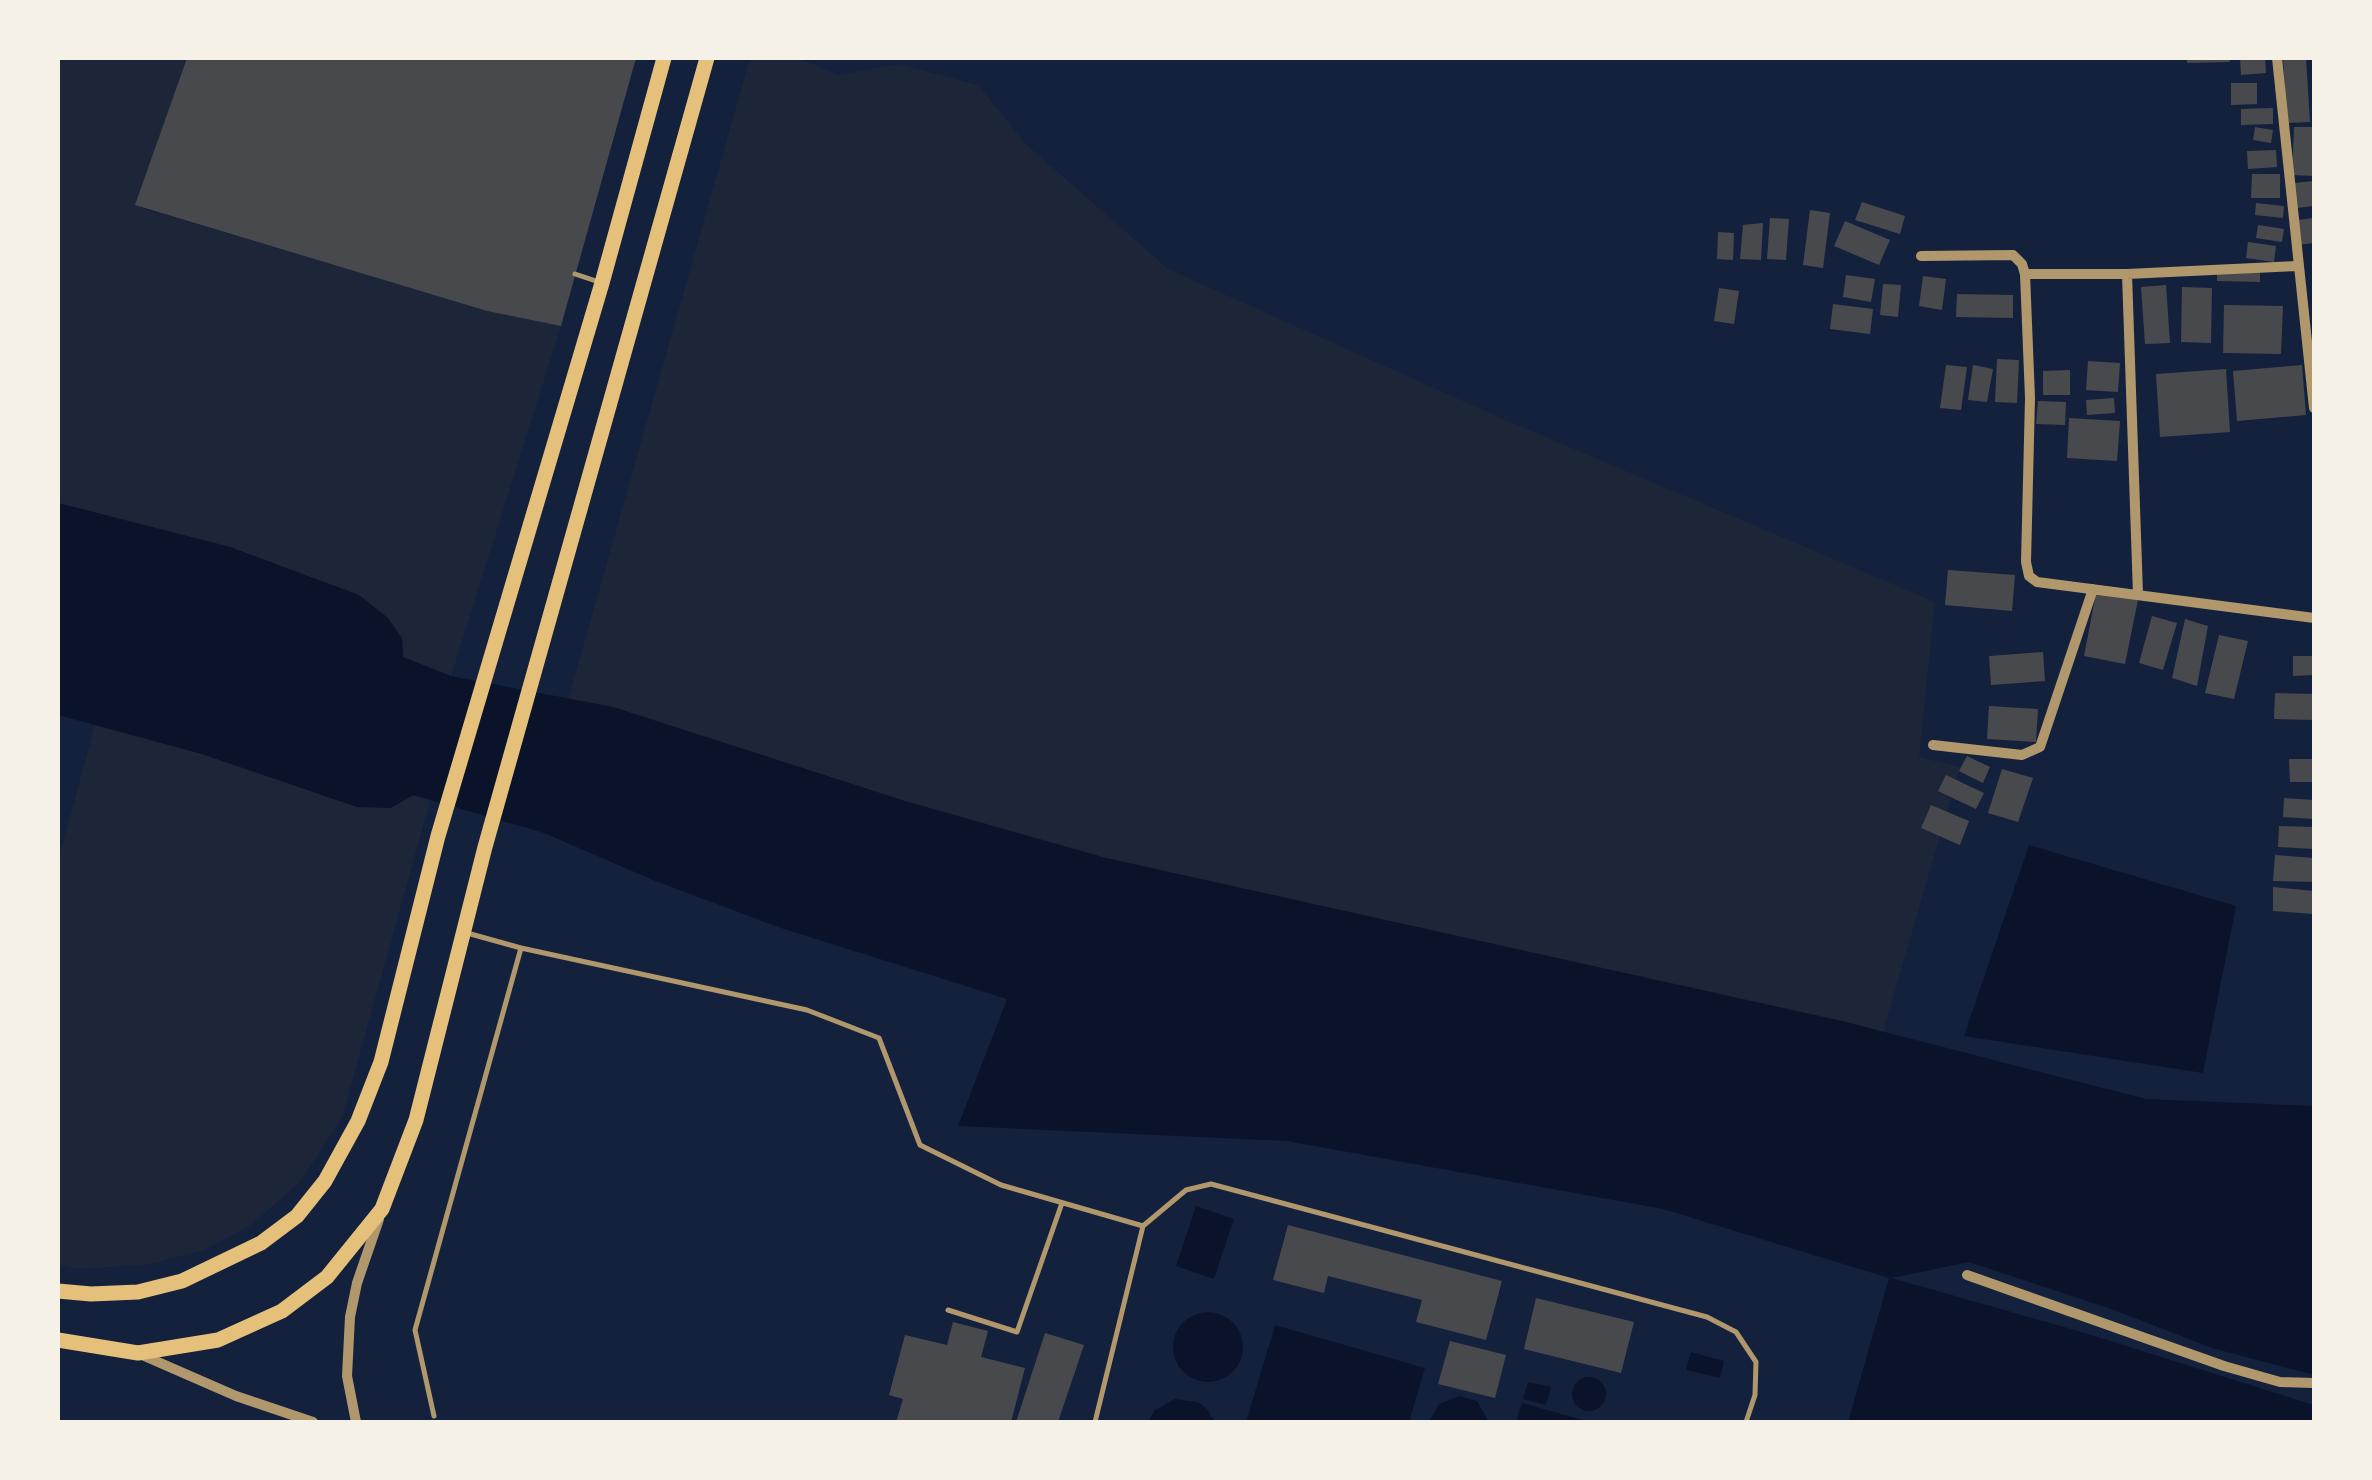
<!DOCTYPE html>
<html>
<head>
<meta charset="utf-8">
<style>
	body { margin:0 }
	#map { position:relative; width:2372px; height:1480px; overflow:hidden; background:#14213d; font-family:Karla,sans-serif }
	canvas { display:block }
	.frame { position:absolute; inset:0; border:60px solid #f6f1e7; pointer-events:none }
</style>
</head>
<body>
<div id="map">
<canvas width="2372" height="1480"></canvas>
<div class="frame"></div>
</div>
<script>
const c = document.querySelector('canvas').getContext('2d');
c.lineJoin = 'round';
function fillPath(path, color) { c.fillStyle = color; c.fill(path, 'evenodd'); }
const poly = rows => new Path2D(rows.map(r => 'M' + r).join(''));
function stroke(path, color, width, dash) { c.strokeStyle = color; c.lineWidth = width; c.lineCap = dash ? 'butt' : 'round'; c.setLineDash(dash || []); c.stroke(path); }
fillPath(poly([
	[58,58,187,58,136,206,487,311,561,326,451,676,403,657,402,638,388,618,359,595,230,547,58,503],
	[750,58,799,58,838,75,899,64,978,85,1026,144,1168,269,1501,418,1935,602,1919,757,1960,767,1883,1032,1106,858,905,801,613,707,568,700],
	[95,725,202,754,357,807,391,808,413,795,430,801,342,1118,300,1182,251,1225,204,1250,146,1265,76,1269,58,1264,58,861]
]), '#1d2539');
fillPath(poly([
	[58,503,230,547,359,595,388,618,402,638,403,657,451,676,613,707,905,801,1106,858,1842,1021,2146,1099,2314,1106,2314,1375,2212,1348,2114,1310,1969,1262,1892,1278,2085,1333,2314,1405,2314,1422,1848,1422,1889,1278,1663,1209,1287,1141,958,1126,1007,999,781,928,653,880,544,833,413,795,391,808,357,807,202,754,58,715],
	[2029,845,2236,906,2203,1073,1964,1036],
	[1196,1206,1234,1219,1214,1279,1176,1266],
	'1173 1347a35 35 0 1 1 70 0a35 35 0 1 1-70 0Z',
	[1275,1325,1425,1368,1409,1422,1246,1422],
	[1691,1352,1724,1361,1720,1378,1686,1370],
	'1572 1394a17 17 0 1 1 34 0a17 17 0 1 1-34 0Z',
	[1528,1382,1551,1387,1546,1405,1523,1399],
	[1459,1396,1477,1401,1489,1422,1429,1422,1439,1404],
	[1175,1399,1198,1402,1207,1409,1215,1422,1148,1422,1155,1410],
	[1522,1403,1590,1422,1516,1422]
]), '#0b132b');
fillPath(poly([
	[187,58,636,58,561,326,487,311,135,205],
	[2187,58,2229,58,2230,62,2187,63],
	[2240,58,2265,58,2266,73,2241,75],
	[2283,58,2306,58,2310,122,2287,123],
	[2231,83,2257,83,2257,104,2231,105],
	[2273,108,2273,124,2241,125,2241,109],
	[2255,127,2273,130,2271,143,2253,140],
	[2294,127,2314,127,2314,176,2292,175],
	[2276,150,2277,167,2248,169,2247,151],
	[2252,174,2280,174,2280,198,2251,198],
	[2314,181,2314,206,2297,208,2294,183],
	[1862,202,1905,216,1900,234,1855,220],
	[2256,203,2284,206,2283,218,2255,215],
	[1810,210,1830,213,1823,268,1803,265],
	[1770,218,1789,219,1786,260,1767,259],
	[2314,218,2314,243,2298,245,2297,220],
	[1845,221,1890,240,1879,265,1834,246],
	[1763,223,1761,260,1740,259,1743,225],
	[2258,225,2284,229,2282,242,2256,238],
	[1718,232,1734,233,1733,260,1717,259],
	[2248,242,2276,246,2274,262,2246,258],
	[2217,271,2260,272,2260,282,2217,281],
	[1846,275,1875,279,1871,302,1843,297],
	[1923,276,1946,279,1942,310,1919,306],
	[1883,284,1901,285,1898,317,1880,315],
	[2166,285,2170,343,2145,344,2141,287],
	[2182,287,2212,288,2211,343,2181,342],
	[1719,288,1739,291,1734,324,1714,321],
	[1957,294,2013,295,2013,318,1956,317],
	[1833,304,1873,309,1870,334,1830,329],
	[2224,305,2283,306,2281,354,2223,353],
	[1997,359,2019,360,2017,403,1995,402],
	[2088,361,2120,363,2118,392,2086,390],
	[1946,365,1967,367,1961,410,1940,408],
	[1973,365,1993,369,1987,402,1968,400],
	[2302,365,2306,415,2237,421,2233,371],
	[2226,369,2230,432,2160,437,2156,374],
	[2070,370,2070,395,2043,395,2043,371],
	[2114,398,2115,413,2087,415,2086,400],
	[2038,401,2066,402,2065,425,2036,424],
	[2069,418,2120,421,2117,461,2067,458],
	[1948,570,2015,575,2012,611,1945,605],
	[2096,593,2138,600,2125,664,2084,656],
	[2152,616,2177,623,2163,670,2139,663],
	[2185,619,2208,626,2197,686,2172,678],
	[2219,635,2248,641,2234,699,2205,693],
	[2043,652,2045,681,1991,685,1989,656],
	[2293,656,2314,656,2314,675,2293,676],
	[2275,693,2314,694,2314,720,2274,719],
	[1989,706,2038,709,2036,742,1987,739],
	[1967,756,1990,767,1983,783,1959,771],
	[2289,759,2314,759,2314,782,2290,782],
	[2002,769,2033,778,2018,822,1988,813],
	[1946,775,1984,793,1976,809,1938,791],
	[2284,798,2314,800,2314,819,2283,817],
	[1931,805,1969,821,1960,845,1921,828],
	[2279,826,2314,827,2314,849,2278,847],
	[2275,855,2314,858,2314,882,2273,881],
	[2273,887,2314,891,2314,914,2273,911],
	[1288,1225,1502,1281,1486,1340,1416,1322,1422,1300,1328,1276,1324,1293,1273,1280],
	[1536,1298,1634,1322,1621,1373,1524,1349],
	[953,1322,988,1331,981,1357,1025,1368,1011,1422,896,1422,903,1399,889,1395,905,1335,947,1345],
	[1045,1333,1084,1345,1058,1422,1016,1422],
	[1450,1341,1506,1355,1495,1398,1438,1384]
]), '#48494c');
stroke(poly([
	[575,274,599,282],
	[467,933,521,948,807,1010,879,1038,920,1145,1001,1185,1143,1226],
	[948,1310,1017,1332,1062,1203],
	[434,1416,415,1330,521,948],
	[1095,1422,1143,1226,1186,1190,1211,1184,1707,1317,1736,1332,1756,1362,1755,1395,1746,1422]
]), '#b1986c', 5);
stroke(poly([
	[2277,58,2314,408],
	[1921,256,2013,255,2022,264,2025,274,2127,274,2297,266],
	[2025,274,2030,398,2026,562,2029,576,2037,582,2314,618],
	[2127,274,2138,594],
	[1933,745,2022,755,2040,747,2093,589],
	[1967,1275,2224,1366,2280,1382,2314,1383],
	[142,1355,236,1396,313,1422],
	[356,1422,347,1376,350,1317,357,1283,379,1219]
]), '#b1986c', 10);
stroke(poly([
	[58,1291,91,1294,138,1292,182,1281,261,1243,297,1216,325,1181,358,1121,381,1062,438,836,602,283,664,58],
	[58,1340,138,1353,218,1340,282,1311,327,1277,382,1209,416,1120,485,847,707,58]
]), '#e5c07b', 15);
</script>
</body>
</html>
